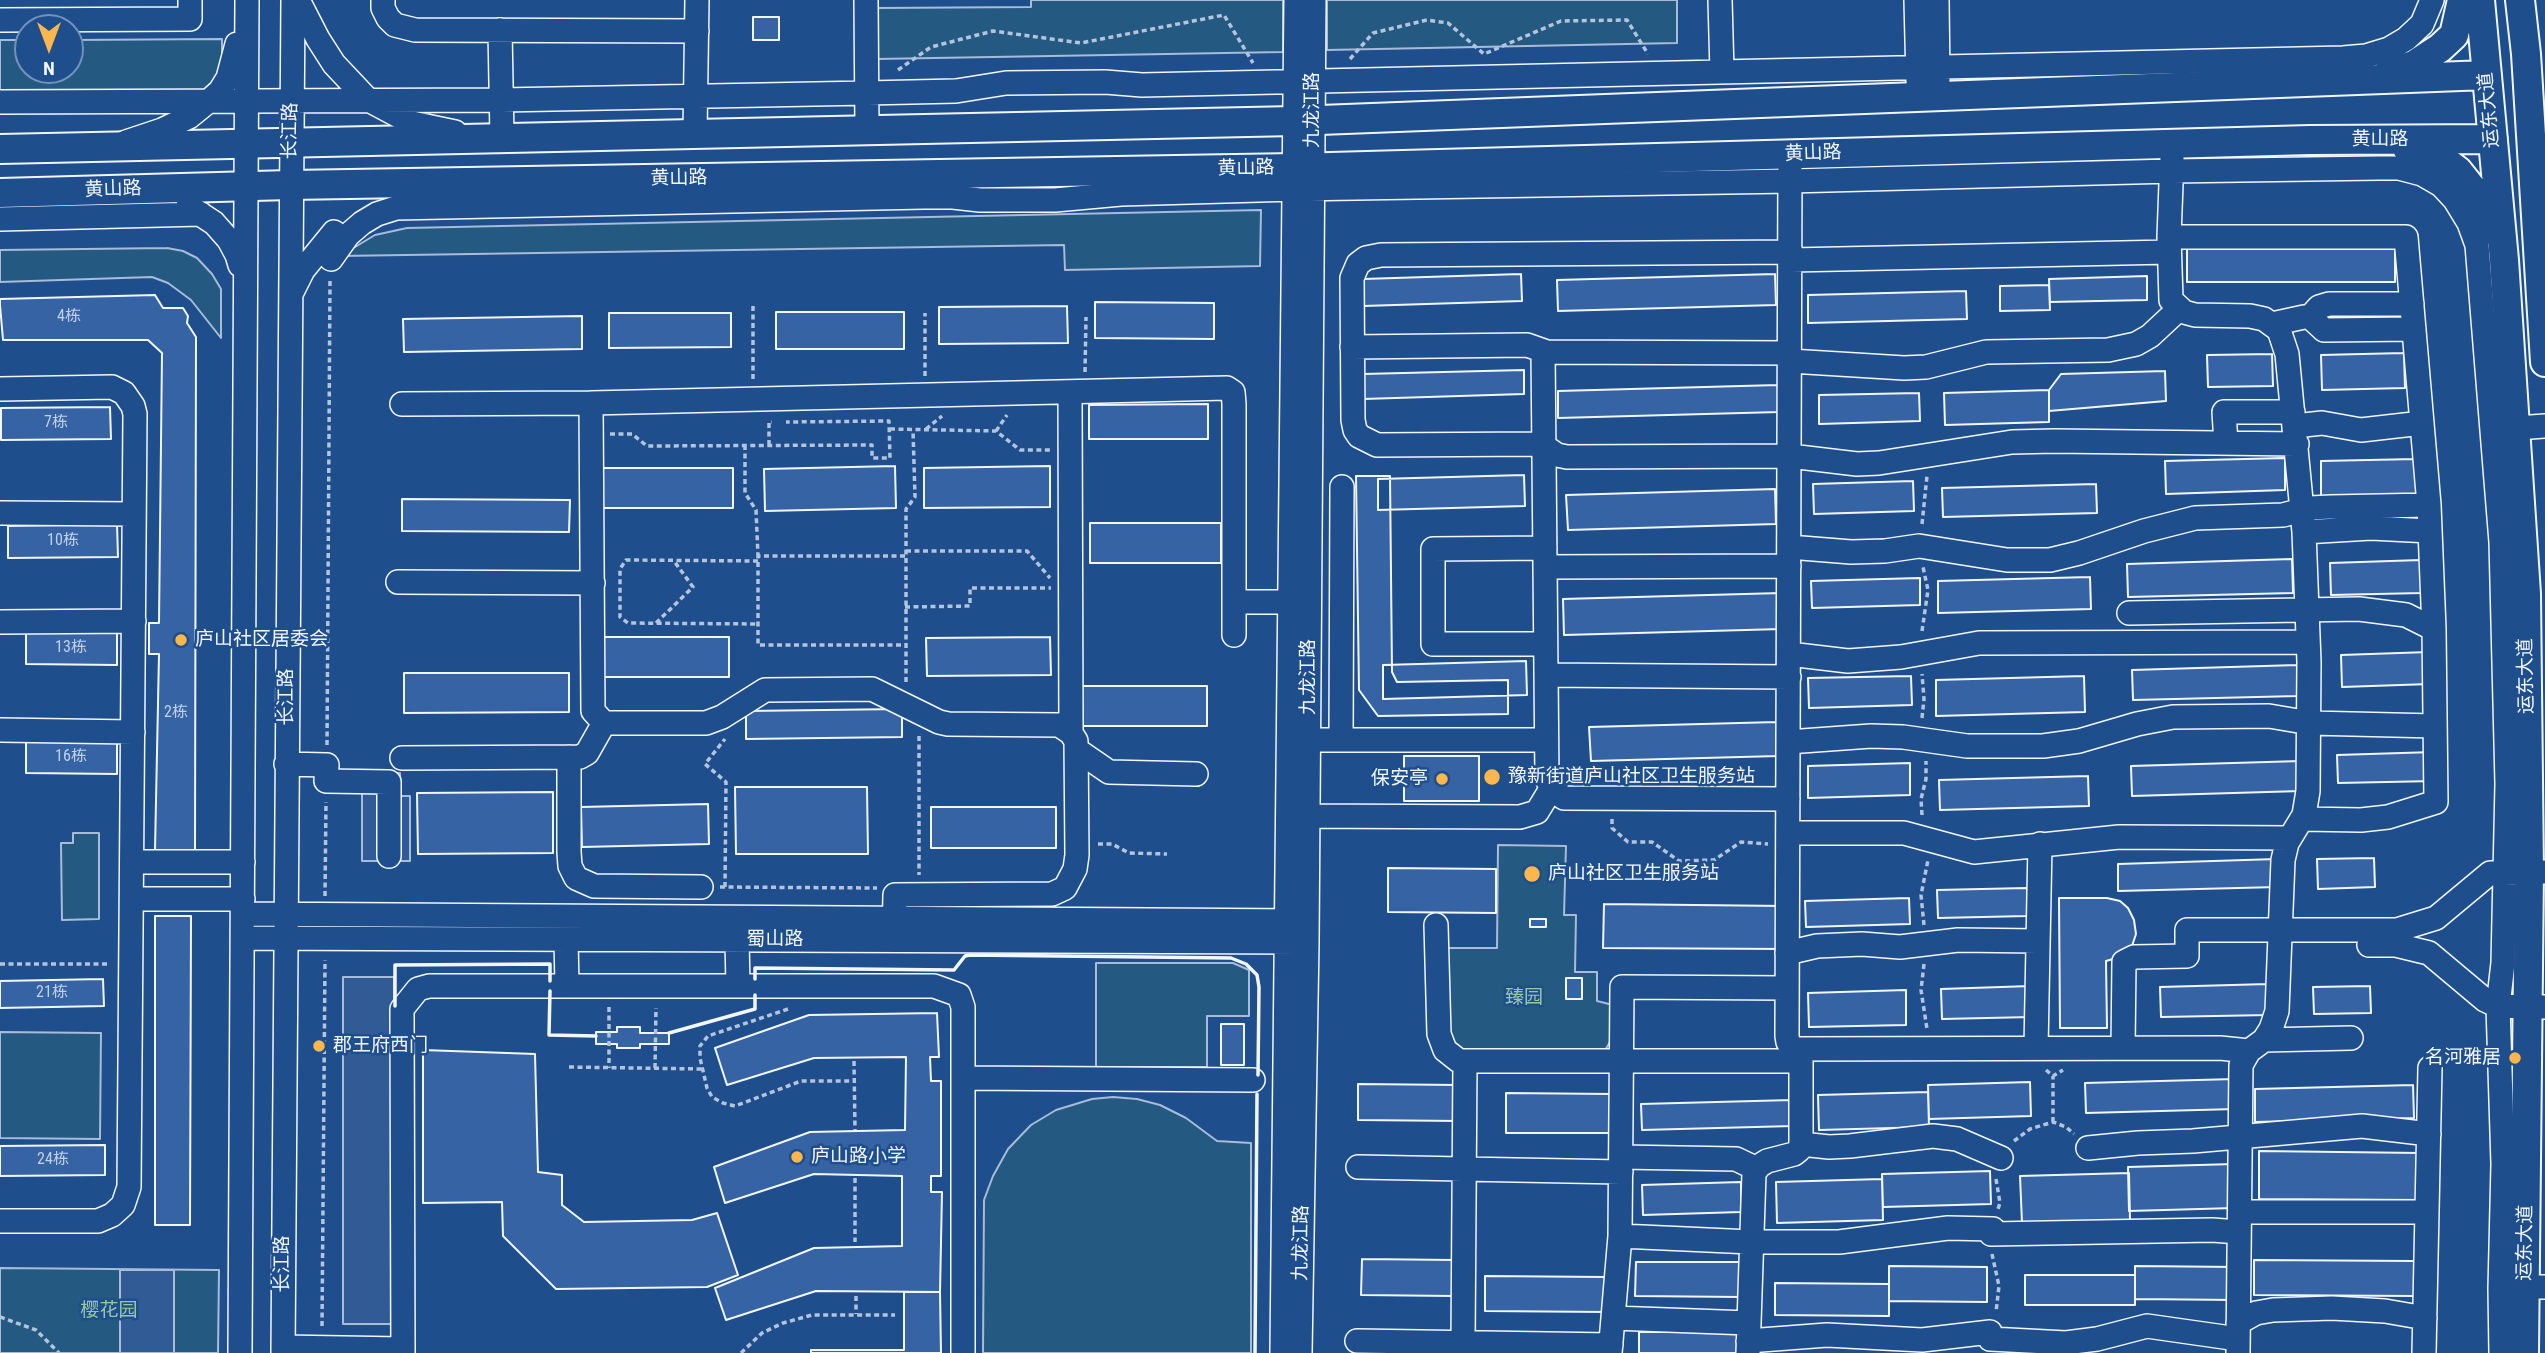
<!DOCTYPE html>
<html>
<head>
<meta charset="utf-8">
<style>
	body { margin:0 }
	#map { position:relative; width:2545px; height:1353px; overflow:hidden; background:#1f4e8c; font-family:"Roboto Condensed",sans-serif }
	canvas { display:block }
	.north { position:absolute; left:14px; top:14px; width:70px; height:70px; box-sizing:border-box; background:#1f4e8c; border:2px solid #7391ba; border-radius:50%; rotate:180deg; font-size:19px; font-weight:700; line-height:28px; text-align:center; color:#f2f6ff }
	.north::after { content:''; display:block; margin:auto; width:24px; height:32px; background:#ffb74d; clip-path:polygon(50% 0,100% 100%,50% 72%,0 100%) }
</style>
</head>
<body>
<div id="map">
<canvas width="2545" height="1353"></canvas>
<div class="north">N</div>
</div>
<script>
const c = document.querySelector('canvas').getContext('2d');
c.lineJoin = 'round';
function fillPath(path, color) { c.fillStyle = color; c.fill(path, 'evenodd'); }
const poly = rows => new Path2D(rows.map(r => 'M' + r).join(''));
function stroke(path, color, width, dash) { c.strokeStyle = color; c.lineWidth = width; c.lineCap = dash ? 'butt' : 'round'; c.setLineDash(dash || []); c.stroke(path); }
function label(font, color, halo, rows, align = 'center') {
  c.font = font + ' "Roboto Condensed","Noto Sans SC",sans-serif'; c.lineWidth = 5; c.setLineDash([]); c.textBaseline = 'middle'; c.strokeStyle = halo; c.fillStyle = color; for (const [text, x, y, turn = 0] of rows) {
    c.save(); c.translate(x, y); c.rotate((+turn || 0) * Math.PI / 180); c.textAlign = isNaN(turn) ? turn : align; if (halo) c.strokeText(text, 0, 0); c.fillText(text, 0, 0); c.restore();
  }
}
const green = poly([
	[1031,0,1283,0,1283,52,876,59,876,8,1031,7,1031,0],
	[1327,0,1677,0,1677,43,1327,50,1327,0],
	[222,39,222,66,206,95,0,98,0,40,28,40,28,70,70,70,70,40,222,39],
	[1261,210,1260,266,1065,270,1064,245,340,256,375,235,407,228,1261,210],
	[167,248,183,251,197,258,212,274,221,289,221,338,191,300,168,283,152,277,0,282,0,250,167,248],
	[73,833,99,833,99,919,62,920,61,843,73,843,73,833],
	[1498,845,1566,846,1564,915,1576,915,1575,972,1597,972,1597,1001,1613,1005,1614,1035,1604,1052,1465,1057,1447,1045,1445,948,1497,948,1498,845],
	[1096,963,1233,963,1249,970,1249,1016,1207,1016,1207,1067,1096,1067,1096,963],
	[0,1032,101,1033,100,1139,0,1138,0,1032],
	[1113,1097,1137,1099,1160,1105,1186,1118,1217,1141,1251,1143,1251,1353,983,1353,984,1200,993,1176,1008,1149,1031,1125,1056,1110,1092,1099,1113,1097],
	[0,1268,219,1270,218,1353,0,1353,0,1268]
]);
fillPath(green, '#245a82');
stroke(green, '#a8bbd7', 2);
const parking = poly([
	[362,773,400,773,401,796,410,796,410,861,362,861,362,773],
	[343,977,394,977,394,1324,343,1324,343,977],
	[120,1270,174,1270,174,1353,120,1353,120,1270]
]);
fillPath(parking, '#305b95');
stroke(parking, '#a8bbd7', 2);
const building = poly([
	[753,17,779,17,779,40,753,40,753,17],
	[2187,249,2395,249,2395,282,2187,282,2187,249],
	[1521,274,1522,301,1363,306,1363,279,1521,274],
	[1775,274,1776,305,1558,311,1557,280,1775,274],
	[2147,276,2147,300,2050,302,2049,279,2147,276],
	[2049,285,2050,310,2000,311,2000,286,2049,285],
	[1966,291,1967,319,1808,323,1808,295,1966,291],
	[155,295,163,308,183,308,188,316,187,323,196,337,195,851,155,850,159,654,149,654,149,623,159,623,162,353,148,340,3,340,0,305,0,299,155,295],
	[1095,302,1214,303,1214,339,1095,338,1095,302],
	[1067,306,1068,343,939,344,939,307,1067,306],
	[776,312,904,312,904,349,776,349,776,312],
	[609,313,731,313,731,347,609,348,609,313],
	[582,316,582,349,404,352,403,319,582,316],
	[2404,353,2405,388,2322,390,2321,355,2404,353],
	[2272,354,2273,386,2208,387,2207,355,2272,354],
	[1524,370,1524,394,1363,399,1363,374,1524,370],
	[2165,371,2166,401,2049,411,2049,390,2061,374,2165,371],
	[1778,385,1779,412,1558,418,1558,391,1778,385],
	[2049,390,2049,422,1945,425,1944,393,2049,390],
	[1919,393,1920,421,1819,424,1819,395,1919,393],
	[1208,404,1208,439,1089,439,1089,405,1208,404],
	[110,407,111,439,1,440,1,408,110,407],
	[2285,458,2285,490,2166,494,2165,461,2285,458],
	[2416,459,2417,494,2321,496,2321,461,2416,459],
	[895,466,896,508,765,511,764,469,895,466],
	[1050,466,1050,507,924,508,924,468,1050,466],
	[603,468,733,468,733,508,603,508,603,468],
	[1524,475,1525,506,1378,510,1378,479,1524,475],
	[1356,476,1390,476,1392,672,1397,682,1508,680,1508,714,1378,716,1359,690,1356,476],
	[1913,481,1914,511,1814,514,1813,484,1913,481],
	[2096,484,2097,513,1943,517,1942,488,2096,484],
	[1775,489,1776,524,1568,530,1566,495,1775,489],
	[402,499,570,500,569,532,402,531,402,499],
	[1090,523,1221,523,1221,563,1090,563,1090,523],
	[117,524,118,557,8,558,8,526,117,524],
	[2292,559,2293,593,2128,597,2127,564,2292,559],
	[2421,560,2422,593,2331,595,2330,563,2421,560],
	[2090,577,2091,609,1938,613,1938,581,2090,577],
	[1920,578,1920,605,1812,608,1811,581,1920,578],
	[1781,593,1782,629,1564,635,1563,599,1781,593],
	[26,632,117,633,117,665,26,664,26,632],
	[604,637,729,637,729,677,604,677,604,637],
	[1050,637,1051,675,927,676,926,638,1050,637],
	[2429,652,2430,684,2342,687,2341,655,2429,652],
	[1526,661,1527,695,1383,699,1383,665,1526,661],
	[2297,665,2298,696,2133,700,2132,670,2297,665],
	[404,673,569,673,569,712,404,713,404,673],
	[1911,676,1912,705,1809,708,1808,678,1911,676],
	[2084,676,2085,712,1936,716,1936,680,2084,676],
	[1081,686,1207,686,1207,726,1082,726,1081,686],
	[902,709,902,737,746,739,746,711,902,709],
	[1777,722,1778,756,1591,761,1589,727,1777,722],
	[26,741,117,742,117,774,26,773,26,741],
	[2434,752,2435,781,2338,783,2337,755,2434,752],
	[1404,756,1479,756,1479,801,1404,801,1404,756],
	[2301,761,2301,791,2132,796,2131,766,2301,761],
	[1910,763,1910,795,1808,798,1808,766,1910,763],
	[2088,776,2089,806,1940,810,1939,780,2088,776],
	[735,787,867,787,868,854,736,854,735,787],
	[553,792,553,853,418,854,417,793,553,792],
	[708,804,709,844,582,847,581,807,708,804],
	[931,807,1056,807,1056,848,931,848,931,807],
	[2374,858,2375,887,2318,889,2317,859,2374,858],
	[2277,859,2278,887,2118,891,2118,864,2277,859],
	[1388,868,1496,869,1496,913,1388,912,1388,868],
	[2027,888,2027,916,1938,918,1937,890,2027,888],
	[1909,898,1910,924,1806,927,1805,901,1909,898],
	[2059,898,2107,898,2120,901,2128,908,2134,920,2136,934,2131,949,2120,957,2106,961,2107,1028,2060,1028,2059,898],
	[1604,904,1785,906,1785,949,1603,948,1604,904],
	[155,916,191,916,190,1225,155,1225,155,916],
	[1530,919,1546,919,1546,927,1530,927,1530,919],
	[1566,978,1582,978,1582,999,1566,999,1566,978],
	[103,979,104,1006,0,1008,0,981,103,979],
	[2268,984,2269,1015,2161,1017,2160,987,2268,984],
	[2031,986,2032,1017,1942,1019,1941,989,2031,986],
	[2370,986,2371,1013,2314,1014,2313,987,2370,986],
	[1906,990,1906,1025,1809,1027,1808,993,1906,990],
	[937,1013,939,1057,930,1057,931,1081,941,1081,941,1176,931,1176,931,1192,942,1192,940,1292,816,1291,726,1320,715,1288,814,1248,902,1246,902,1176,814,1174,725,1203,714,1167,810,1132,905,1130,906,1057,814,1058,727,1085,715,1048,809,1015,937,1013],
	[1221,1024,1244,1024,1244,1065,1221,1065,1221,1024],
	[617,1027,640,1027,640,1033,669,1033,669,1044,640,1044,640,1048,617,1048,617,1044,596,1044,596,1032,617,1032,617,1027],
	[423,1050,535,1054,538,1172,562,1175,562,1205,584,1222,692,1220,717,1213,738,1275,707,1287,556,1289,503,1236,502,1202,423,1203,423,1050],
	[2235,1079,2236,1109,2086,1113,2085,1083,2235,1079],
	[2030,1082,2031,1116,1929,1119,1928,1085,2030,1082],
	[1358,1084,1459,1085,1459,1121,1358,1120,1358,1084],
	[2413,1085,2414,1118,2255,1122,2255,1089,2413,1085],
	[1928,1092,1929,1127,1819,1130,1818,1095,1928,1092],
	[1506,1093,1612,1094,1612,1133,1506,1133,1506,1093],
	[1792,1100,1793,1126,1642,1130,1641,1104,1792,1100],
	[105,1145,105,1175,0,1176,0,1146,105,1145],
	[2259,1151,2420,1153,2420,1200,2259,1199,2259,1151],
	[2234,1164,2235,1208,2129,1211,2128,1167,2234,1164],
	[1990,1171,1991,1204,1883,1207,1882,1174,1990,1171],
	[2129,1173,2130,1220,2022,1223,2020,1176,2129,1173],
	[1882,1179,1883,1220,1777,1223,1776,1182,1882,1179],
	[1741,1182,1741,1212,1643,1215,1642,1185,1741,1182],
	[1362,1259,1454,1260,1454,1296,1361,1295,1362,1259],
	[2254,1260,2414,1261,2414,1296,2254,1295,2254,1260],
	[1636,1262,1741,1262,1741,1297,1635,1296,1636,1262],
	[1889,1266,1987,1267,1987,1302,1889,1301,1889,1266],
	[2135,1266,2237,1267,2236,1300,2135,1299,2135,1266],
	[2025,1275,2135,1275,2135,1305,2025,1305,2025,1275],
	[1485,1276,1606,1277,1606,1312,1485,1311,1485,1276],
	[1775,1283,1889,1284,1889,1316,1775,1315,1775,1283],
	[904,1292,940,1292,941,1353,811,1353,811,1350,904,1350,904,1292],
	[1639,1332,1737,1332,1737,1353,1639,1353,1639,1332]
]);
fillPath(building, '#3563a3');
stroke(building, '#f2f6ff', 2);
const minor = poly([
	[298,0,318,39,334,64,367,99,412,123,455,132],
	[383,0,383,8,388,18,395,25,415,30,697,31],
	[866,0,867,129],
	[1720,0,1722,72],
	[1916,0,1918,81],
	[1937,0,1938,80],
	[0,20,190,19,190,0],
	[500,30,502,137],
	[0,102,501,100,867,93,956,91,1006,83,1105,82,1142,85,2343,58,2366,56,2389,49,2406,39,2422,24,2432,0],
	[695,132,697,0],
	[126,142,162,130,189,117,210,100,220,91,228,78,237,44],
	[2172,157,2169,237,2171,300,2184,312,2195,315,2250,316,2264,319,2279,330,2287,354,2304,532,2309,662,2308,791,2304,815,2287,843,2283,860,2277,1011,2271,1029,2264,1040,2249,1051,2241,1065,2238,1353],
	[188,206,214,223,229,240,237,255,240,265],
	[0,219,201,214],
	[2169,237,2406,237,2429,505,2434,629,2436,802,2388,817,2361,820,2302,819],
	[1791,252,1381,255,1366,258,1358,264,1352,278,1353,420,1355,430,1359,436,1377,445,1541,444,1557,455,1567,457,1790,456,1857,464,1879,463,2012,442,2054,441,2297,444],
	[331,259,348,235,362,223,377,214,396,208,924,197,953,197,980,200,1055,200,1121,194,1294,189,1790,181,2172,171,2379,168,2399,168,2422,174,2441,185,2455,200,2469,223,2477,245,2501,542,2507,784,2503,963,2498,1006,2503,1164,2500,1289,2501,1353],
	[1791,260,2169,252],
	[292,292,303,270,334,232],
	[2310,317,2319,307,2329,304,2412,304],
	[2272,324,2304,317,2310,317,2324,330,2414,329],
	[1352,347,1527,345,1547,352,1790,353],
	[1543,351,1547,778,1551,789,1564,798,1788,799],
	[1790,361,1904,368,1926,367,1986,352,2108,350,2136,344,2150,336,2179,309],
	[0,389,112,387,124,393,133,406,135,414,129,1187,123,1205,112,1215,98,1221,0,1221],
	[1070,392,1071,733],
	[591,403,593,711,604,723,706,723,722,717,765,690,872,689,939,722,948,724,1059,725,1071,733,1076,741,1077,855,1075,869,1065,888,1052,894,895,895,894,940],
	[402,404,591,403,1227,388,1233,392,1234,404,1234,635],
	[2295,426,2322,423,2361,430,2422,423],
	[2517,428,2545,426],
	[2226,443,2224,412,2293,412],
	[0,513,134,514],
	[2304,532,2371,528,2430,531],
	[1789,547,1851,552,1885,551,1919,546,2007,560,2050,560,2079,553,2144,531,2195,518,2283,515,2310,508,2331,507,2429,505],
	[1545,548,1433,549,1433,644,1545,644],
	[1545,567,1789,566],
	[398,582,593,583],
	[1234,602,1303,602],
	[2129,613,2359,609,2406,615,2434,629],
	[0,622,134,621],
	[1789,654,1848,661,1901,657,1979,643,2308,642],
	[1546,675,1789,677],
	[0,730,133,732],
	[1294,740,1546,740],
	[1341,740,1342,487],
	[1788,742,1871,736,1903,737,1967,746,2043,746,2079,741,2137,724,2173,717,2269,716,2310,723,2435,726],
	[1077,750,1109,772,1196,774],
	[569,757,569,852,570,866,576,878,594,886,701,887],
	[402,758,580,757,587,753,604,723],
	[286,764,327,765,326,781,389,782,389,856],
	[1293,816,1520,817,1537,812,1551,789],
	[1788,833,1904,833,1974,852,2119,837,2290,838],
	[133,862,243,862],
	[133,899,243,899],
	[243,914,1300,921],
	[1436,925,1439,1034,1445,1050,1459,1061,1801,1061],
	[243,938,1300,942],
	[566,939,567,986],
	[737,940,738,986],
	[2369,945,2396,945,2429,953,2485,1000,2498,1006,2545,1007],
	[1787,953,1817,946,1862,944,1900,947,1958,940,2038,941],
	[2264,1040,2351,1038],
	[2036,1048,2040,844],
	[2123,1048,2124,962,2134,957,2187,956,2187,930,2397,930,2436,918,2490,873,2545,872],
	[1792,1049,2220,1048,2249,1051],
	[963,1078,1253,1080],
	[1801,1144,1829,1147,1850,1146,1933,1136,1957,1139,2001,1158],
	[2088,1148,2138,1143,2193,1141,2362,1126,2429,1134],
	[1621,1157,1736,1159,1757,1169],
	[1358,1167,1621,1172],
	[2240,1212,2427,1212],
	[1991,1234,2212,1230,2239,1232],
	[1620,1236,1751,1242,1839,1242,1948,1228,1993,1229],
	[2526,1287,2545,1287],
	[1613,1318,1749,1323],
	[2238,1323,2256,1313,2273,1310,2332,1308,2385,1311,2425,1318],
	[1990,1339,2066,1343,2097,1339,2147,1326,2238,1339],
	[1357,1341,1611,1345],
	[1748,1341,1827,1335,1922,1340,1990,1332],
	[1463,1343,1465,1062],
	[283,1347,403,1349],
	[240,1353,247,0],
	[283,1353,293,0],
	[403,1353,402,1009,418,989,429,986,934,986,959,995,963,1007,963,1353],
	[1282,1353,1296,0],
	[1300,1353,1307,942,1314,0],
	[1610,1353,1620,1236,1622,987,1787,988],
	[1748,1353,1754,1173,1759,1166,1767,1161,1794,1154,1799,1150,1801,1144,1801,1061,1788,1042,1787,1036,1790,165],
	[2424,1353,2430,1068]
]);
const major = poly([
	[2480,0,2504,260,2526,594,2529,872,2524,1353],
	[2520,0,2526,54,2545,362],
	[2388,73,2414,65,2440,48,2454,35,2462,0],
	[2407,148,2437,155,2458,171,2485,205,2494,231],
	[0,149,1294,121,2487,75],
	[0,193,290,185,1294,168,2310,140,2493,139]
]);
stroke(minor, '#f2f6ff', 26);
stroke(major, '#f2f6ff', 32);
stroke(poly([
	[1350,59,1373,33,1427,20,1448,23,1484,54,1561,21,1627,20,1648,54],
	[898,70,931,47,993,31,1081,43,1224,15,1253,63],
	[1085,372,1086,317],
	[925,376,925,313],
	[753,379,753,306],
	[890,429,996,431,1020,450,1050,450],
	[926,429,942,416],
	[996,431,1007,415],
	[610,434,632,434,647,446,872,445,872,458,890,458,889,421,786,422],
	[745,445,745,493,756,510,758,556],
	[769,445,769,422,772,422],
	[1922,524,1927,476],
	[906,551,1027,551,1050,578],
	[905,556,758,556,758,645,906,645],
	[758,561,626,560,620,569,620,617,628,623,758,624],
	[905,607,970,606,970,588,1051,588],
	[656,623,693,587,674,561],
	[1922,631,1928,590,1923,567],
	[906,682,906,509,915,497,913,430],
	[1922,718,1924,699,1922,674],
	[919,736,919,875],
	[327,745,330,280],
	[1922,815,1921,799,1926,779,1926,761],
	[1612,819,1612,828,1628,842,1652,842,1679,861,1714,860,1741,842,1768,844],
	[1098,844,1112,844,1129,853,1167,854],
	[720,887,877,888],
	[725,887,726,782,705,764,725,739],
	[325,896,326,802],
	[1924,925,1921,895,1928,860],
	[0,964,109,964],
	[1924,964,1921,990,1927,1029],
	[609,1007,609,1068],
	[788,1009,708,1036,700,1046,700,1058,707,1088,712,1097,723,1103,735,1106,801,1081,854,1081],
	[854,1061,855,1130],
	[569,1067,703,1069],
	[655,1068,656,1008],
	[2046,1070,2053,1076,2063,1070],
	[2053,1122,2053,1076],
	[2014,1141,2030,1129,2053,1122,2066,1127,2074,1134],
	[855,1178,855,1242],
	[1996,1179,2000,1203,1998,1209],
	[1992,1254,1999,1286,1996,1312],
	[856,1296,856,1314],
	[0,1317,36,1330,59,1353],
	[322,1326,325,960],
	[741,1353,762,1333,783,1323,812,1315,895,1315]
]), '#b3c4dc', 3.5, [5, 3.5]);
stroke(minor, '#1f4e8c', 23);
stroke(major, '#1f4e8c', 28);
stroke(poly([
	[755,979,755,968,954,970,965,956,970,955,1231,958,1246,964,1257,975,1259,987,1258,1075],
	[550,991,549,1035,596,1036],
	[395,1006,395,965,550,964,550,981],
	[669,1033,755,1009,755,995],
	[1255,1353,1257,1094]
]), '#f2f6ff', 3.5);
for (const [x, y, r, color] of [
	[181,640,7,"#ffb74d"],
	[1492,777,9,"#ffb74d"],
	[1442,779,7,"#ffb74d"],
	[1532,874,9,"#ffb74d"],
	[319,1046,7,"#ffb74d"],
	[2515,1058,7,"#ffb74d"],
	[797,1157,7,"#ffb74d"]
]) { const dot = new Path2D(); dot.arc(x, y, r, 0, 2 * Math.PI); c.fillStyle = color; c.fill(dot); stroke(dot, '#1f4e8c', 2.5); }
label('16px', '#c3d1e8', null, [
	["4栋",69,317],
	["7栋",56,423],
	["10栋",63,541],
	["13栋",71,648],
	["2栋",176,713],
	["16栋",71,757],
	["21栋",52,993],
	["24栋",53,1160]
]);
label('19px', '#f2f6ff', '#1f4e8c', [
	["九龙江路",1313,110,-90],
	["运东大道",2490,110,-95],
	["长江路",291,131,-89],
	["黄山路",2380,140],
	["黄山路",1813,154,-2],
	["黄山路",1246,169,-1],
	["黄山路",679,179,-1],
	["黄山路",113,190,-2],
	["运东大道",2527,676,-91],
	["九龙江路",1309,677,-90],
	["长江路",287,697,-90],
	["蜀山路",775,940],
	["九龙江路",1302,1243,-89],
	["运东大道",2526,1243,-89],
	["长江路",283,1264,-90]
]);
label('19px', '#f2f6ff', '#1f4e8c', [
	["庐山社区居委会",195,640],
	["豫新街道庐山社区卫生服务站",1508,777],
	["保安亭",1428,779,"right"],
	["庐山社区卫生服务站",1548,874],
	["郡王府西门",333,1046],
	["名河雅居",2501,1058,"right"],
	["庐山路小学",811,1157]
], 'left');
label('19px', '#97c8a6', '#1f4e8c', [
	["臻园",1524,998],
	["樱花园",109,1311]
]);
</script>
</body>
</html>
